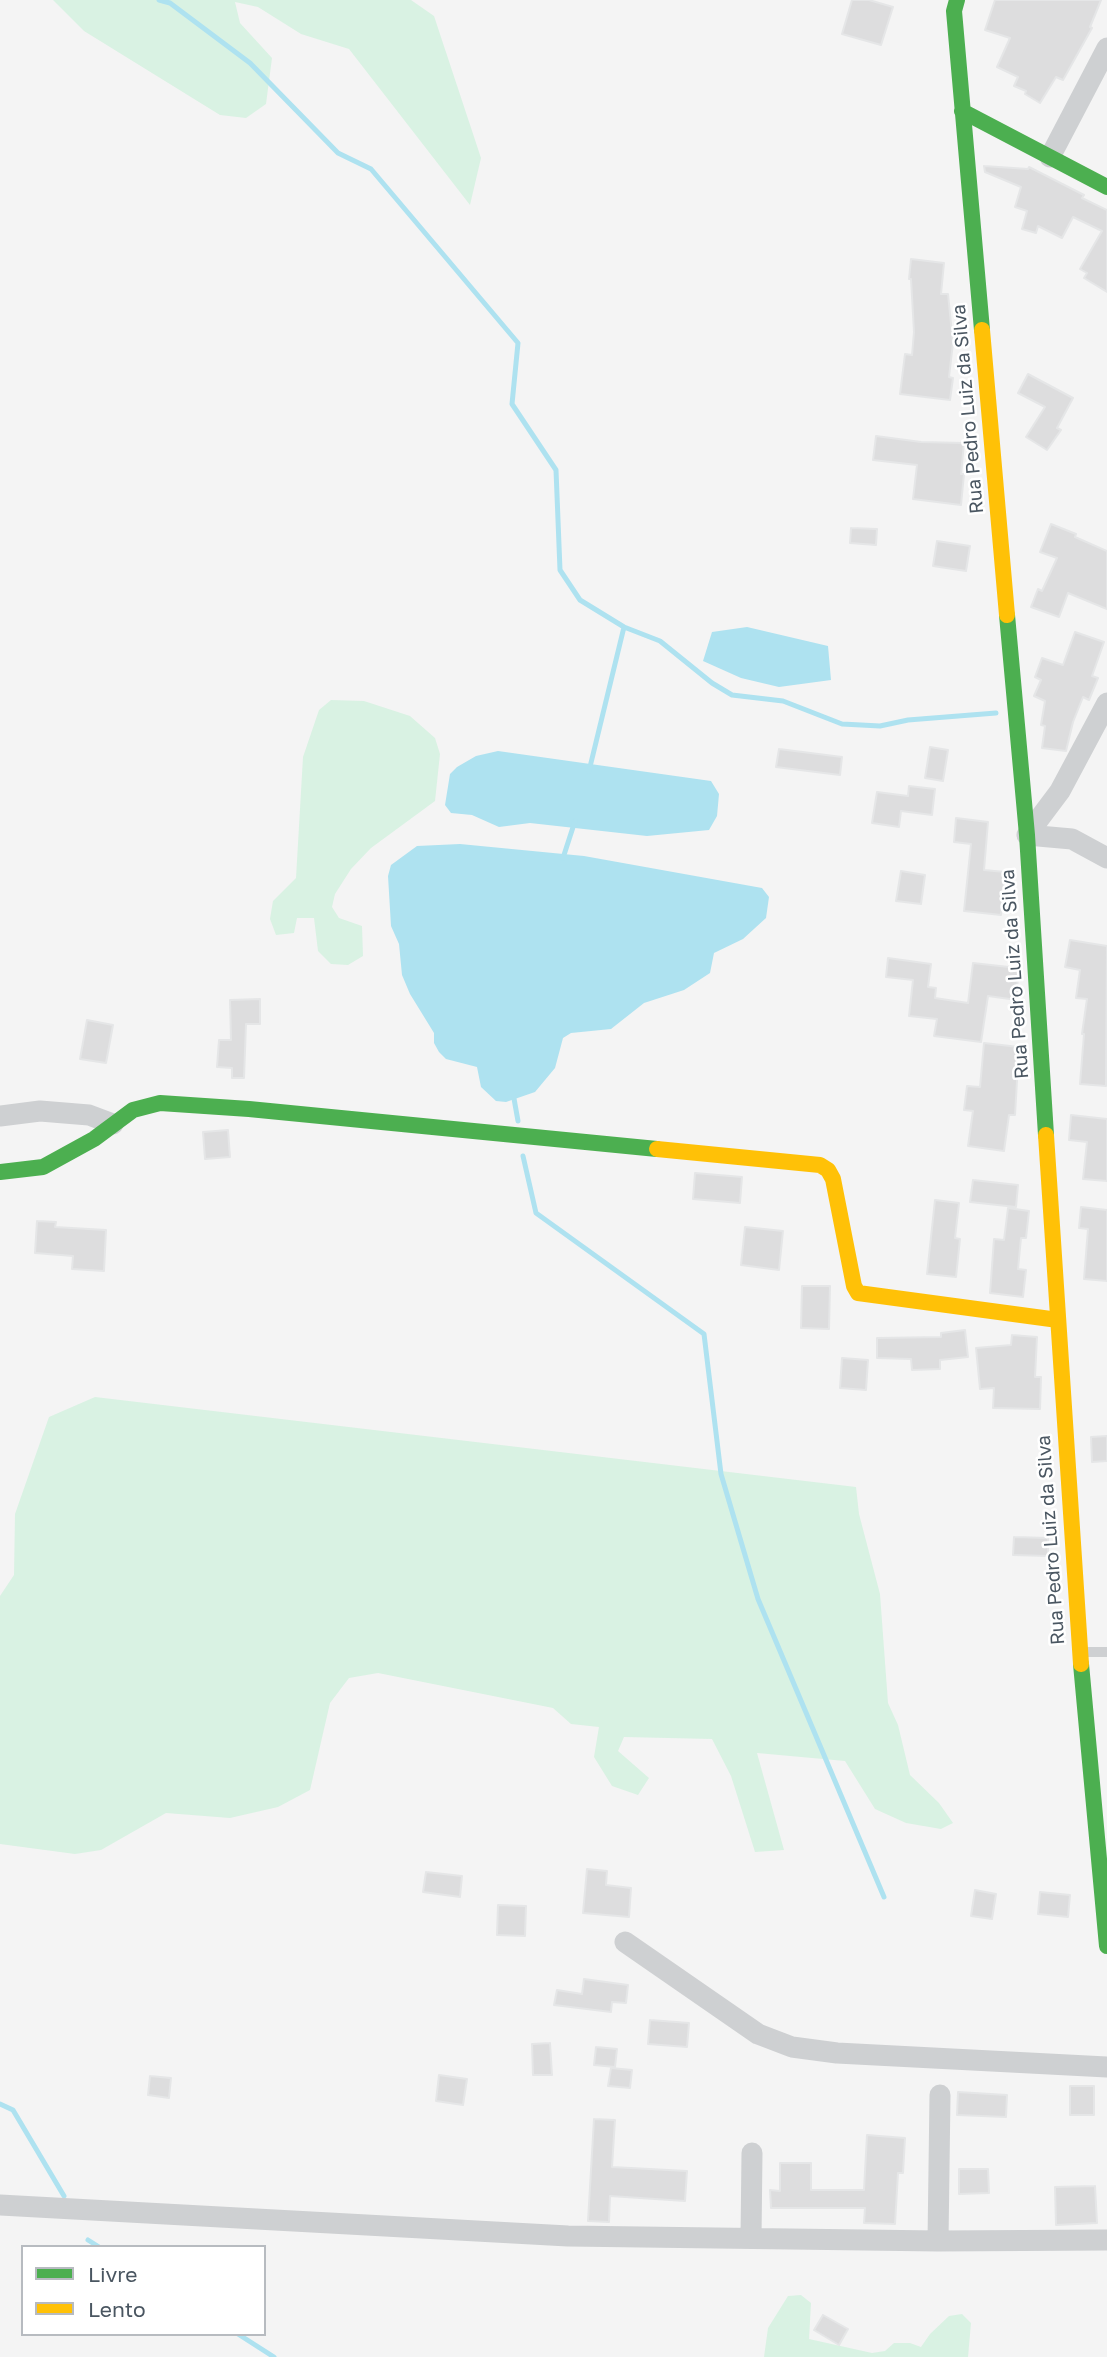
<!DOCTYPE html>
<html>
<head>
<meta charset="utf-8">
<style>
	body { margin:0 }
	#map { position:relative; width:1107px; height:2357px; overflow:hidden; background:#f4f4f4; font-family:"Golos Text",sans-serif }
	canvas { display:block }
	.legend { position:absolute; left:21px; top:2245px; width:245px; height:91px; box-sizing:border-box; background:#fff; border:2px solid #b7bbc0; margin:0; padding:9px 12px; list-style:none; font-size:21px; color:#4a5661 }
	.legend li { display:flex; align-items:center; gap:14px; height:35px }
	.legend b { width:35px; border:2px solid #b7bbc0 }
</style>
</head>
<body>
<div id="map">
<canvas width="1107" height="2357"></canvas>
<ul class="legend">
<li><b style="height:9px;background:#4caf50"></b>Livre</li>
<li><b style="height:9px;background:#ffc107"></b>Lento</li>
</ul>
</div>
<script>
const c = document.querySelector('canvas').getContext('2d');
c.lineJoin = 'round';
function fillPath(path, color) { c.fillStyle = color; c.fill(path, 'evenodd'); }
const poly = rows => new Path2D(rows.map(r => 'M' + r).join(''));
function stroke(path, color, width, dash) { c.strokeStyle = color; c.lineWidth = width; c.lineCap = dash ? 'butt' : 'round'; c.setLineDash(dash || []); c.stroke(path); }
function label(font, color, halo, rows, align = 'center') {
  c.font = font + ' "Golos Text",sans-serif'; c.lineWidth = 5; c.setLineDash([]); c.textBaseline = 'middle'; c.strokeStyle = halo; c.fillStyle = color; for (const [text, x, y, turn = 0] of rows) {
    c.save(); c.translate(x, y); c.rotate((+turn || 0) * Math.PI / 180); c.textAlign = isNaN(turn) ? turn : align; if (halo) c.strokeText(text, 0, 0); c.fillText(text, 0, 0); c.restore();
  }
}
fillPath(poly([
	[53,0,411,0,434,16,481,158,470,205,349,49,301,34,258,7,235,2,240,23,272,58,266,104,246,118,220,115,84,31],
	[331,700,364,701,410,716,435,738,440,754,435,801,371,848,351,869,335,894,332,907,339,918,362,926,363,956,348,965,331,964,318,951,314,918,297,918,294,933,276,935,270,919,273,901,296,878,303,757,319,710],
	[95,1397,856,1487,859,1514,880,1594,888,1703,898,1725,910,1775,939,1803,953,1823,941,1829,906,1823,875,1809,845,1761,757,1753,784,1850,755,1852,731,1776,712,1739,624,1737,618,1751,649,1778,638,1795,612,1786,594,1757,599,1727,571,1724,553,1708,378,1673,349,1678,330,1703,310,1790,278,1807,230,1818,166,1813,101,1850,75,1854,0,1844,0,1596,14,1575,15,1514,49,1417],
	[801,2295,811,2303,809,2339,872,2353,885,2351,894,2343,910,2343,921,2347,930,2334,949,2316,962,2314,971,2323,968,2357,764,2357,768,2328,788,2296]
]), '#d9f2e3');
fillPath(poly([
	[747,627,828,646,831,680,779,687,741,678,703,661,712,632],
	[498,751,711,781,719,794,717,816,709,830,647,836,530,823,499,827,472,815,451,813,445,805,450,774,457,767,476,756],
	[460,844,584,856,762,888,769,897,766,918,743,939,714,953,710,973,684,990,644,1003,611,1029,571,1033,563,1038,555,1068,535,1092,506,1102,496,1101,481,1087,477,1067,446,1059,439,1052,434,1043,434,1033,410,994,402,975,399,944,391,926,388,876,391,865,417,846]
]), '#aee2f0');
stroke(poly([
	[159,0,170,3,250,63,338,153,371,169,518,343,512,404,556,470,560,570,580,600,624,627,660,641,712,683,732,695,783,701,842,724,880,726,908,720,996,713],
	[589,771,624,627],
	[563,858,575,821],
	[513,1093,518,1121],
	[523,1156,536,1213,704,1334,721,1474,758,1599,884,1897],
	[0,2104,13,2110,64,2196],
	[88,2240,99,2247],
	[238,2334,274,2357]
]), '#aee2f0', 5);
const building = poly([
	[852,0,869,0,893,7,881,45,842,34,852,0],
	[995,0,1101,0,1090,27,1092,28,1063,80,1056,77,1040,103,1025,94,1026,91,1014,86,1018,77,997,67,1010,38,985,30,995,0],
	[984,166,1028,169,1029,167,1084,195,1082,198,1107,210,1107,292,1084,278,1087,273,1080,269,1102,231,1073,217,1062,238,1038,226,1036,233,1022,229,1027,211,1015,207,1021,187,985,172,984,166],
	[911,259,944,263,941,294,948,294,953,343,949,377,953,378,950,400,900,394,905,354,912,355,914,332,911,279,909,279,911,259],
	[1028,374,1073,398,1057,428,1061,430,1047,450,1026,437,1045,407,1018,393,1028,374],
	[876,436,921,442,964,443,961,474,964,474,961,505,913,499,917,465,873,460,876,436],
	[1051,524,1076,534,1075,537,1107,551,1107,609,1068,593,1059,617,1031,607,1038,589,1042,591,1057,558,1040,552,1051,524],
	[851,528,877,529,876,545,850,543,851,528],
	[937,541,970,546,966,571,933,566,937,541],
	[1075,632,1104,642,1092,676,1098,678,1089,700,1083,697,1073,722,1066,751,1042,748,1045,726,1041,725,1045,701,1034,696,1041,680,1035,677,1042,658,1063,665,1075,632],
	[930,747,948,750,943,781,925,778,930,747],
	[779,749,842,757,840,775,776,767,779,749],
	[909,786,935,789,932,815,901,811,899,827,872,823,877,792,908,796,909,786],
	[956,818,988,822,984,870,1005,872,1001,915,964,911,971,844,954,842,956,818],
	[901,871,925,875,921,904,896,901,901,871],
	[1070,940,1107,946,1106,1086,1080,1084,1084,1034,1082,1034,1087,999,1076,998,1080,970,1065,967,1070,940],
	[888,958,931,964,928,987,936,988,935,998,968,1003,973,963,1018,968,1017,1000,988,996,981,1042,934,1036,937,1019,909,1016,913,980,886,977,888,958],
	[260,999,260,1024,246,1024,244,1078,232,1078,232,1068,217,1067,219,1040,231,1040,230,1000,260,999],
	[87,1020,113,1025,106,1063,80,1059,87,1020],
	[984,1043,1019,1047,1015,1115,1009,1115,1004,1151,968,1146,973,1111,964,1110,967,1086,980,1087,984,1043],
	[1071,1115,1107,1119,1107,1181,1083,1179,1087,1142,1069,1140,1071,1115],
	[228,1130,230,1157,205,1159,203,1132,228,1130],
	[695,1173,742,1177,740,1203,693,1199,695,1173],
	[973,1180,1018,1185,1016,1207,970,1202,973,1180],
	[935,1200,959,1203,955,1238,960,1239,956,1277,927,1274,935,1200],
	[1081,1207,1107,1210,1107,1281,1084,1279,1088,1229,1079,1228,1081,1207],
	[1008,1208,1029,1211,1026,1238,1021,1238,1018,1269,1026,1270,1023,1297,990,1293,994,1239,1004,1240,1008,1208],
	[37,1221,56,1222,55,1227,106,1230,104,1271,72,1269,73,1256,35,1253,37,1221],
	[745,1227,783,1231,779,1270,741,1265,745,1227],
	[802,1286,830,1286,829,1329,801,1328,802,1286],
	[965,1330,968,1357,940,1360,940,1369,912,1370,911,1359,877,1358,877,1338,941,1337,941,1333,965,1330],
	[1012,1335,1037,1337,1035,1377,1041,1377,1040,1409,993,1408,994,1388,980,1389,976,1348,1011,1345,1012,1335],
	[842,1358,868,1360,866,1390,840,1388,842,1358],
	[1107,1436,1107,1461,1092,1462,1091,1437,1107,1436],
	[1014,1537,1048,1538,1048,1556,1013,1555,1014,1537],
	[587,1869,607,1871,606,1885,631,1888,629,1917,583,1913,587,1869],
	[426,1872,462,1876,460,1897,423,1892,426,1872],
	[975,1890,996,1894,992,1919,971,1916,975,1890],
	[1040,1892,1070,1895,1068,1917,1038,1914,1040,1892],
	[498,1905,526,1906,525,1936,497,1935,498,1905],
	[584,1979,628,1985,626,2003,612,2002,611,2012,554,2005,557,1990,582,1994,584,1979],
	[650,2020,689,2023,687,2047,648,2044,650,2020],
	[550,2043,552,2075,533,2075,532,2044,550,2043],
	[596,2047,617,2049,615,2067,594,2065,596,2047],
	[611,2068,632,2070,630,2088,608,2086,611,2068],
	[439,2075,467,2079,463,2105,436,2101,439,2075],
	[150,2076,171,2078,169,2098,148,2095,150,2076],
	[1070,2086,1094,2086,1094,2115,1070,2115,1070,2086],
	[958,2092,1007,2095,1006,2117,957,2115,958,2092],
	[594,2119,615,2120,612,2167,687,2171,685,2201,610,2196,609,2222,588,2221,594,2119],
	[867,2135,905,2138,903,2173,898,2173,895,2224,864,2223,865,2208,771,2208,770,2190,780,2191,780,2163,811,2163,811,2190,864,2190,867,2135],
	[959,2169,988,2169,989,2193,959,2194,959,2169],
	[1095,2186,1097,2223,1056,2225,1055,2187,1095,2186],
	[823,2315,848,2329,839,2345,814,2330,823,2315]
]);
fillPath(building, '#ddddde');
stroke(building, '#e5e6e7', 2);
stroke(poly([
	[1082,1652,1107,1652]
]), '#ced0d2', 10);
stroke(poly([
	[1050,157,1107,48],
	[1027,835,1060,791,1107,703],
	[1027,835,1072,839,1107,858],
	[0,1116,40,1111,89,1115,113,1124],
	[625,1942,758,2034,792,2047,837,2053,1107,2067],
	[0,2205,568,2236,938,2241,1107,2240],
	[751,2238,752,2153],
	[938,2241,940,2095]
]), '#ced0d2', 21);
stroke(poly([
	[957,0,954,11,982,330],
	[962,111,1107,187],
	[1007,615,1027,835,1046,1135],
	[0,1172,43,1167,94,1139,133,1110,160,1103,249,1109,657,1149],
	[1081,1664,1107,1946]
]), '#4caf50', 16);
stroke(poly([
	[982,330,1007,615],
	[1046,1135,1081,1664],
	[657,1149,820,1165,828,1170,833,1179,854,1286,858,1293,1058,1320]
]), '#ffc107', 16);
label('19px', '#4a5661', '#fff', [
	["Rua Pedro Luiz da Silva",968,409,-95],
	["Rua Pedro Luiz da Silva",1015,974,-94],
	["Rua Pedro Luiz da Silva",1051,1540,-94]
]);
</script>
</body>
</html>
